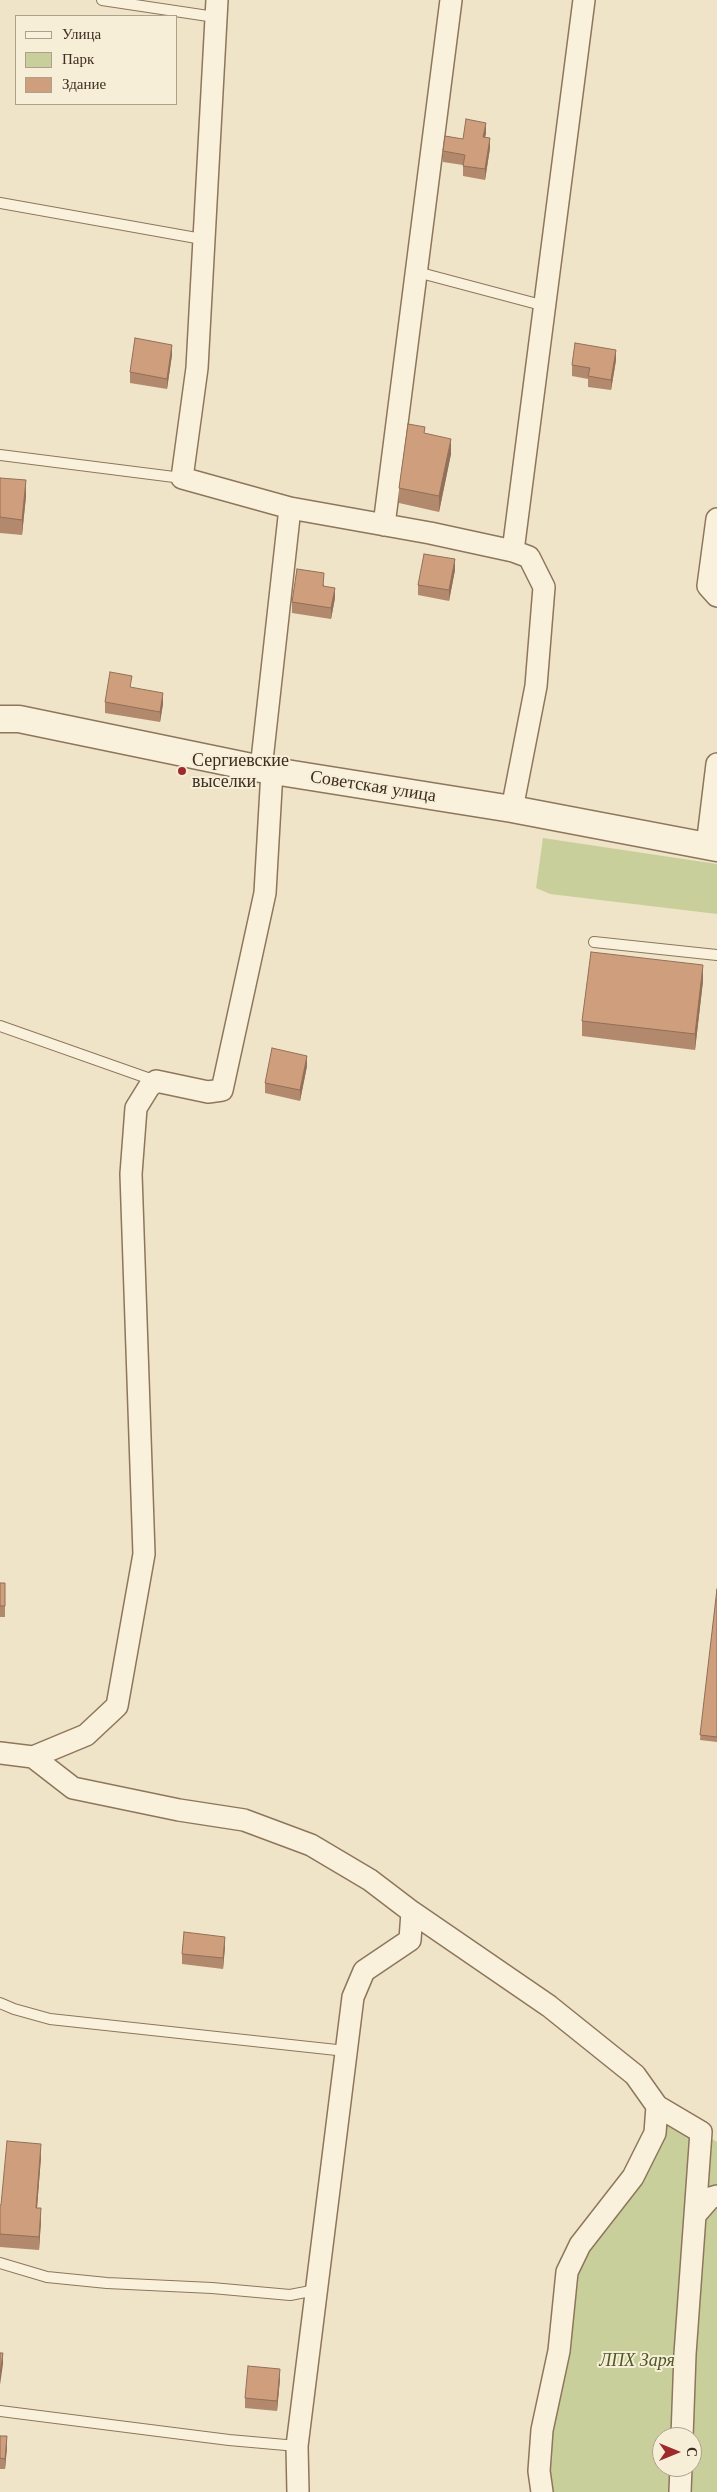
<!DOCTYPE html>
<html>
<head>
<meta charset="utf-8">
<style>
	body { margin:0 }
	#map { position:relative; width:717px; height:2492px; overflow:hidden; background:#f0e4c8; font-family:"Times New Roman",serif }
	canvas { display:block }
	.legend { position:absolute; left:15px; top:15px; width:162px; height:90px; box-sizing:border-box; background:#f7eed8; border:1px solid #ada18e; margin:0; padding:6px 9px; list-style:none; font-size:15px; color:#3d2e20 }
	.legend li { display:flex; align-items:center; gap:10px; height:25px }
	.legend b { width:25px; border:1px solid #ada18e }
	.north { position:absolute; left:652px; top:2427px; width:50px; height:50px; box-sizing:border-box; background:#f7eed8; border:1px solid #ada18e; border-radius:50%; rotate:90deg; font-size:14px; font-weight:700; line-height:20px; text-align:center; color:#3d2e20 }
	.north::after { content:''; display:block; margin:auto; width:18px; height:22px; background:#9e2a2b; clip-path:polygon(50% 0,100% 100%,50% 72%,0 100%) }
</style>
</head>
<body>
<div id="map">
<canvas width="717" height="2492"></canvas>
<ul class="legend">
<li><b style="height:6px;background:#faf1dc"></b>Улица</li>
<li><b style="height:14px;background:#c9cf9b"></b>Парк</li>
<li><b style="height:14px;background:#cf9f7d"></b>Здание</li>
</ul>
<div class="north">С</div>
</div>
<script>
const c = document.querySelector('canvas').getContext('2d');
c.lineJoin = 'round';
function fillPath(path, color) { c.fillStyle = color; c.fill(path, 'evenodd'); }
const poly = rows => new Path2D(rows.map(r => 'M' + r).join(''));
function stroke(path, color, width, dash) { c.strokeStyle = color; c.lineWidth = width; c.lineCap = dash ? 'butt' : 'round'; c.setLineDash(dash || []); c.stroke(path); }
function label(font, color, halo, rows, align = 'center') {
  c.font = font + ' "Times New Roman",serif'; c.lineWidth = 4; c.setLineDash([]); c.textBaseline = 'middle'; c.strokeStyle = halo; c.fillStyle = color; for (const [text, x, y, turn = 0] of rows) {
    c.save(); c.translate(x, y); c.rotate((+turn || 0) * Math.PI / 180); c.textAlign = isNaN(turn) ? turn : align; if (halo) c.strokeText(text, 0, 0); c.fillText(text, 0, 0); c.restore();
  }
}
fillPath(poly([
	[543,838,717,864,717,914,550,894,536,888],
	[662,2109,717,2142,717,2492,543,2492,567,2272],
	[662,2437,692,2437,692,2467,662,2467]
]), '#c9cf9b');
const service = poly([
	[102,0,215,17],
	[0,203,202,239],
	[417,272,545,306],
	[0,455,182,478],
	[594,942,717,955],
	[0,1026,156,1081],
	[0,2003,14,2009,50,2019,346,2051],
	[0,2263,47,2277,107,2283,212,2288,290,2295,316,2290],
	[0,2411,229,2440,297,2446]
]);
const minor = poly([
	[217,0,197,368,182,478,290,508,261,769],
	[290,508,430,533,513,551],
	[717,519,708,586,717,596],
	[384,525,451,0],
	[512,809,536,686,544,587,529,557,513,551,584,0],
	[707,846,717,764],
	[0,1753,33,1757,86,1735,117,1706,144,1554,131,1174,136,1108,149,1087,156,1081,208,1092,222,1090,265,893,272,771],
	[33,1757,73,1788,179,1810,244,1820,311,1845,370,1880,412,1912,410,1940,364,1971,353,1997,297,2446,298,2492],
	[412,1912,549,2006,635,2075,657,2106,655,2133,633,2177,580,2245,567,2272,559,2351,542,2430,539,2471,542,2492],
	[657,2106,701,2132,685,2354,682,2437],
	[696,2214,710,2198,717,2196],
	[680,2492,681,2467]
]);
const tertiary = poly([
	[0,719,19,719,261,769,512,809,717,848]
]);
stroke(service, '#8d765c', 12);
stroke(minor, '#8d765c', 24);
stroke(tertiary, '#8d765c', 29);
stroke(service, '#faf1dc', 10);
stroke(minor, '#faf1dc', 21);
stroke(tertiary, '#faf1dc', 26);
fillPath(poly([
	[486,133,485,137,490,148,485,180,463,176,463,165,443,162,443,151,463,139],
	[172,355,167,389,130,383,130,372],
	[616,360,611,390,588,387,588,379,572,376,572,365],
	[425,434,451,454,439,512,399,503,399,488],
	[0,478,26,496,22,535,0,533],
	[455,570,449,601,418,595,418,585],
	[324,584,324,586,335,598,331,619,292,613,292,602],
	[132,688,163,704,160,722,105,713,105,702],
	[703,981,695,1050,582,1036,582,1021],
	[307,1066,300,1101,265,1093,265,1083],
	[0,1583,5,1583,5,1617,0,1617],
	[717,1589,717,1742,700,1740],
	[225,1947,223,1969,182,1964,182,1954],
	[41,2157,37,2208,41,2221,39,2250,0,2247,0,2205,1,2205],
	[280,2379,277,2411,245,2408,245,2398],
	[0,2436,7,2447,5,2469,0,2469]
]), '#b2896c');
fillPath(poly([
	[486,123,486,133,483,147,483,137],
	[490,138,490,148,485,180,485,169],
	[172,345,172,355,167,389,167,379],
	[616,350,616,360,611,390,611,380],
	[451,439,451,454,439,512,439,496],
	[26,480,26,496,22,535,22,520],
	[455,559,455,570,449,601,449,590],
	[335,588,335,598,331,619,331,608],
	[163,693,163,704,160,722,160,712],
	[703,965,703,981,695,1050,695,1034],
	[307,1056,307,1066,300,1101,300,1090],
	[225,1937,225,1947,223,1969,223,1958],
	[41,2144,41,2157,36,2221,36,2208],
	[41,2208,41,2221,39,2250,39,2237],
	[3,2353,3,2364,0,2385,0,2375],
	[280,2369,280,2379,277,2411,277,2401],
	[7,2436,7,2447,5,2469,5,2459]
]), '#916f58');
const building = poly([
	[466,119,486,123,483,137,490,138,485,169,463,166,465,155,443,151,445,136,463,139,466,119],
	[135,338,172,345,167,379,130,372,135,338],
	[575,343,616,350,611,380,588,376,590,368,572,365,575,343],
	[408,424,425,427,424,433,451,439,439,496,399,488,408,424],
	[0,478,26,480,22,520,0,517,0,478],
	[424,554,455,559,449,590,418,585,424,554],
	[297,569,324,573,323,586,335,588,331,608,292,602,297,569],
	[110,672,132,676,130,687,163,693,160,712,105,702,110,672],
	[591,952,703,965,695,1034,582,1021,591,952],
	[272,1048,307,1056,300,1090,265,1083,272,1048],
	[0,1583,5,1583,5,1606,0,1606,0,1583],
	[717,1589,717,1737,700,1735,717,1589],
	[184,1932,225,1937,223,1958,182,1954,184,1932],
	[7,2141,41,2144,36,2208,41,2208,39,2237,0,2234,0,2205,1,2205,7,2141],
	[0,2353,3,2353,0,2375,0,2353],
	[248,2366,280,2369,277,2401,245,2398,248,2366],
	[0,2436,7,2436,5,2459,0,2458,0,2436]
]);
fillPath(building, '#cf9f7d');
stroke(building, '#916f58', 1);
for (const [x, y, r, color] of [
	[182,771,5,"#9e2a2b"]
]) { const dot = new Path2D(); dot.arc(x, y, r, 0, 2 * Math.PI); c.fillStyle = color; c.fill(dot); stroke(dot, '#f7eed8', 2); }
label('18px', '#3d2e20', '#f7eed8', [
	["Сергиевские",192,761],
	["выселки",192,782]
], 'left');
label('18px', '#3d2e20', '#f7eed8', [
	["Советская улица",373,787,9]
]);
label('italic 18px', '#4d5a26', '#f7eed8', [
	["ЛПХ Заря",637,2361]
]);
</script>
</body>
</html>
